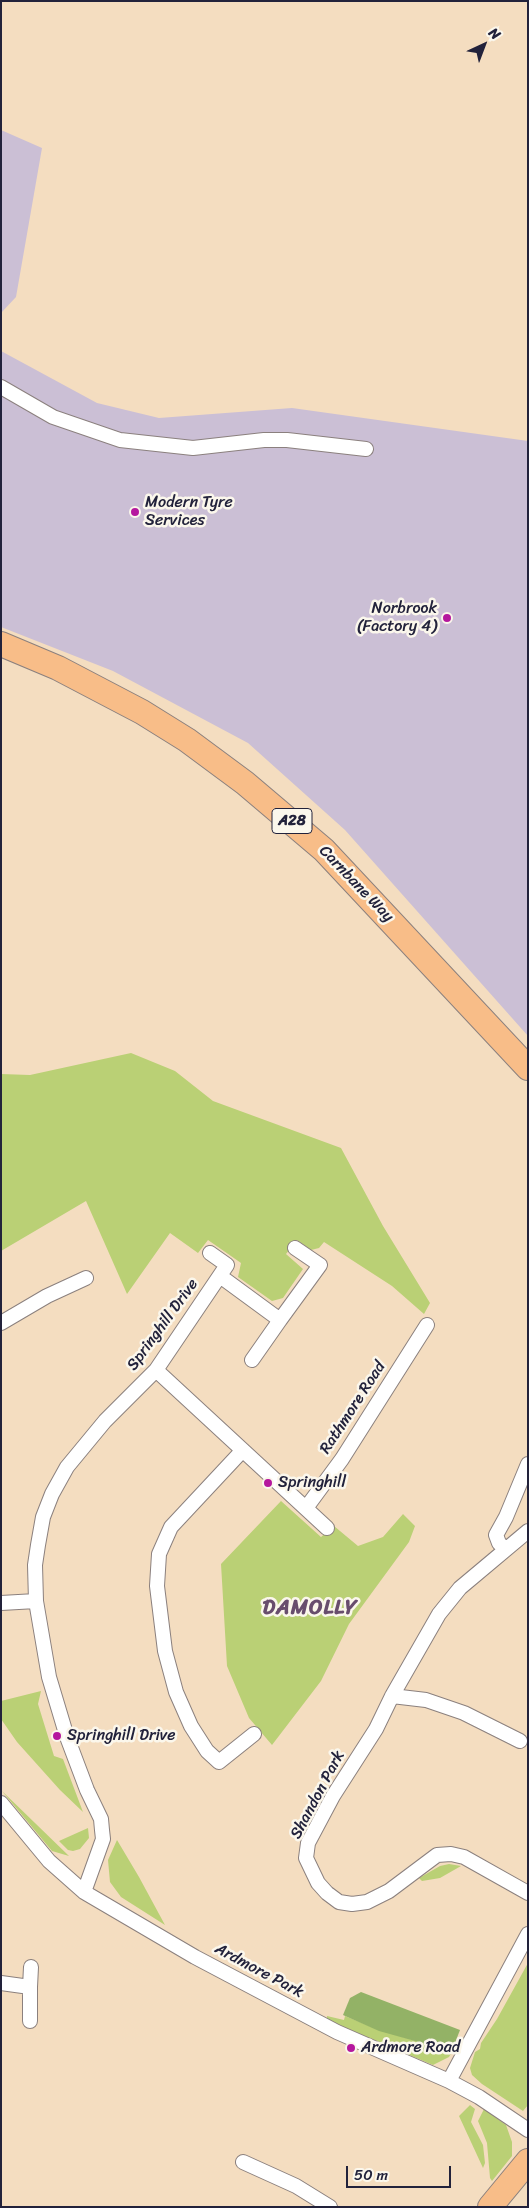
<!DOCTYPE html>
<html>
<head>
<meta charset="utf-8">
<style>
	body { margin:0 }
	#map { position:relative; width:529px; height:2208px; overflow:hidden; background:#f4ddc0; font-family:Sriracha,sans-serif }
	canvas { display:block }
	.frame { position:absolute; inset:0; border:2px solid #22223b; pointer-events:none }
	.north { position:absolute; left:459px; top:20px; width:50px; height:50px; -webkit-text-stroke:4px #fbf7ec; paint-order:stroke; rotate:43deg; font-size:14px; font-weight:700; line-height:20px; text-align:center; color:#22223b }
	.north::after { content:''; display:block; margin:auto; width:18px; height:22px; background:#22223b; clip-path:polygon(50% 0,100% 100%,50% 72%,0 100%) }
	.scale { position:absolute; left:346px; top:2166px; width:105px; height:22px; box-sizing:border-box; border:2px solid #22223b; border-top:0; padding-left:6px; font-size:15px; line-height:18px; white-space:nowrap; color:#22223b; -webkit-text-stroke:4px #fbf7ec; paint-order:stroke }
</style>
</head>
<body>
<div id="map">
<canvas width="529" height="2208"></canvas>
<div class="frame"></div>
<div class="north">N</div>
<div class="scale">50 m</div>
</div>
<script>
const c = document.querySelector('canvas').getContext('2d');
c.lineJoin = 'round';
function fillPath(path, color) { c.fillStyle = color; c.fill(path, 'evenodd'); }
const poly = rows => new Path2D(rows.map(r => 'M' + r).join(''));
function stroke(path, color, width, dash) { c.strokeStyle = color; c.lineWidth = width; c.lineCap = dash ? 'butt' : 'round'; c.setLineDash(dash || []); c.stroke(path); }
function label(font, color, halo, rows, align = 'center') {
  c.font = font + ' Sriracha,sans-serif'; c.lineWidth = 5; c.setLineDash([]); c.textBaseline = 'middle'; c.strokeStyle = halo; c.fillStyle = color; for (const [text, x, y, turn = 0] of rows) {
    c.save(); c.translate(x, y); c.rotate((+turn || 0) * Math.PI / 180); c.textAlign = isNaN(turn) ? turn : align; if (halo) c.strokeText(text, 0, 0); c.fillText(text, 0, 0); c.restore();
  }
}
fillPath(poly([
	[1,130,42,148,16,297,1,313],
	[1,351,97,403,159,418,292,408,528,441,528,1036,345,830,248,743,113,671,1,627]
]), '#cbbfd5');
fillPath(poly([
	[131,1053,175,1071,213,1101,341,1148,383,1226,430,1303,424,1314,392,1286,324,1242,319,1248,311,1250,297,1240,286,1254,303,1269,283,1298,272,1301,238,1277,241,1263,208,1240,198,1253,170,1233,127,1294,86,1201,1,1251,1,1074,30,1075],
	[281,1501,321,1537,334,1526,358,1546,383,1537,403,1514,415,1526,409,1542,349,1624,321,1681,272,1745,249,1718,227,1666,221,1564],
	[41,1691,38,1704,54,1756,63,1759,83,1812,60,1790,17,1742,1,1719,1,1701],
	[2,1791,69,1856,52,1851],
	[88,1828,89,1838,80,1849,73,1851,68,1850,59,1841],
	[117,1840,139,1877,165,1925,121,1897,110,1882,108,1860],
	[449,1864,461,1866,440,1878,422,1881,419,1878,440,1866],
	[528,1963,528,2105,523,2111,482,2084,472,2075,470,2068,475,2052,480,2049,481,2043,497,2019],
	[327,2016,344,2020,345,2016,379,2030,440,2048,454,2049,449,2057,433,2065,327,2020],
	[470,2105,475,2109,471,2122,483,2145,485,2163,483,2168,459,2116],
	[484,2109,506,2125,512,2142,512,2156,492,2181,490,2178,487,2143,478,2121]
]), '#bad075');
fillPath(poly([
	[361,1992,460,2030,453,2048,440,2048,379,2031,343,2015,350,1998]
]), '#93b266');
const minor = poly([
	[1,387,53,417,120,440,193,448,264,440,287,440,366,449],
	[220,1276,280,1320,320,1265,295,1248],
	[1,1323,47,1296,86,1278],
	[252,1360,280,1320],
	[156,1370,327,1528],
	[242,1451,171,1527,159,1554,157,1586,165,1651,176,1692,191,1726,207,1751,219,1762,254,1734],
	[306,1508,342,1459,427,1325],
	[528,1531,460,1588,439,1614,392,1696,376,1729,333,1796,308,1843,306,1858,318,1883,327,1893,339,1902,352,1904,367,1902,389,1891,437,1855,451,1854,464,1857,528,1893],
	[505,1549,499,1543,496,1535,506,1517,528,1464],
	[1,1603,36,1601],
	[392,1696,426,1700,464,1713,520,1741],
	[1,1803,49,1861,84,1892,195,1957,337,2032,449,2081,479,2097,528,2130],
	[84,1892,103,1839,102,1830,101,1819,87,1790,67,1737,49,1677,36,1601,35,1565,38,1545,43,1517,52,1494,67,1467,105,1421,156,1370,227,1265,210,1253],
	[1,1983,30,1987,30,2021],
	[30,1987,31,1967],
	[449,2081,528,1934],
	[243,2162,296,2186,330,2207]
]);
const trunk = poly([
	[1,644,58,668,142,712,187,740,245,783,324,850,528,1068],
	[490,2207,528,2161]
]);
stroke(minor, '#8b807e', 16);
stroke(trunk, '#8b807e', 26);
stroke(minor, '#fff', 14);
stroke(trunk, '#f8bd88', 24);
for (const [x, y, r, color] of [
	[135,512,5,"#b5179e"],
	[447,618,5,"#b5179e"],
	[268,1483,5,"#b5179e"],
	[57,1736,5,"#b5179e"],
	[351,2048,5,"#b5179e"]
]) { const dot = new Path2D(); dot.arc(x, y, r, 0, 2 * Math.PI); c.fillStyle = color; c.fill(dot); stroke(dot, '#fbf7ec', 2); }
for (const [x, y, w] of [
	[292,821,40]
]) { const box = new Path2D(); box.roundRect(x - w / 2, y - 12.5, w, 25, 4); c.fillStyle = '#fbf7ec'; c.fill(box); stroke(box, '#22223b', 1); }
label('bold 15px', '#22223b', null, [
	["A28",292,821]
]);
label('16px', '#22223b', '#fbf7ec', [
	["Modern Tyre",145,503],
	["Services",145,521],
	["Norbrook",437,609,"right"],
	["(Factory 4)",437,627,"right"],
	["Springhill",278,1483],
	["Springhill Drive",67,1736],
	["Ardmore Road",361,2048]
], 'left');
label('16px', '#22223b', '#fbf7ec', [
	["Carnbane Way",356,884,46],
	["Springhill Drive",163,1325,-54],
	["Rathmore Road",353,1408,-57],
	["Shandon Park",318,1795,-62],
	["Ardmore Park",259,1971,28]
]);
c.letterSpacing = '1px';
label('bold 21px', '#684d6d', '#fbf7ec', [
	["DAMOLLY",310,1609]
]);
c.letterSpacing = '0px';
</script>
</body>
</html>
